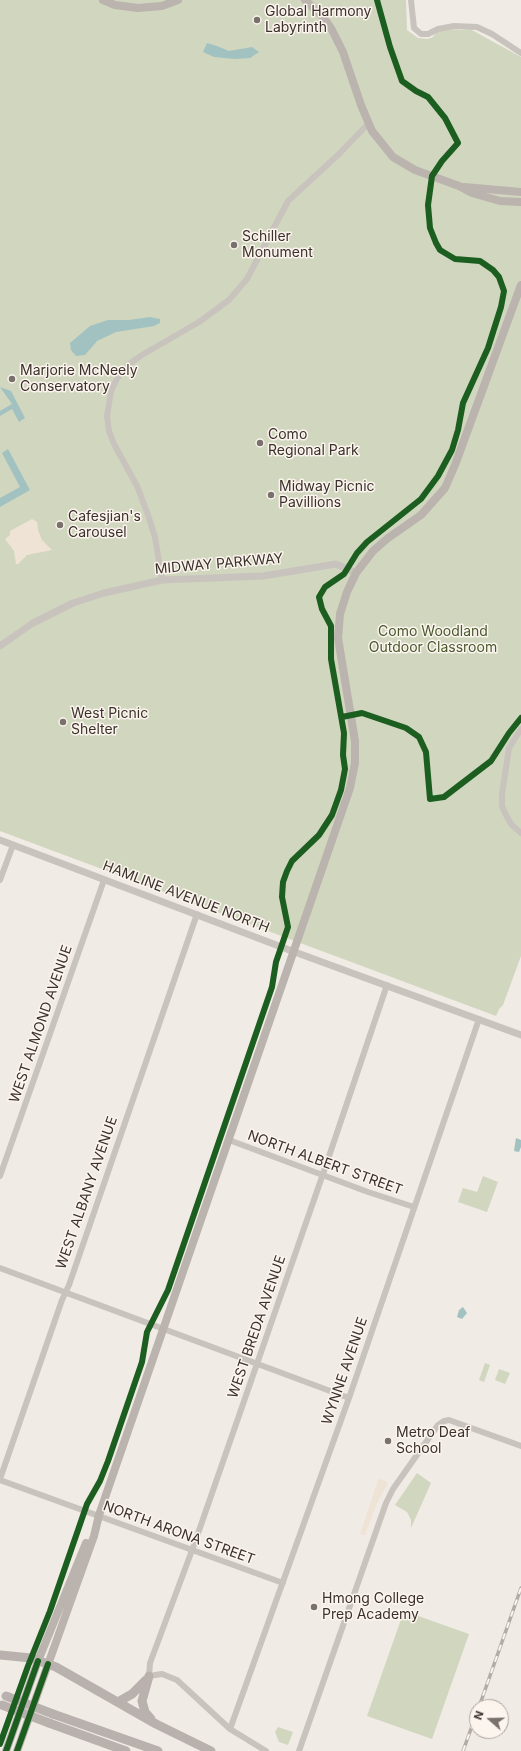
<!DOCTYPE html>
<html>
<head>
<meta charset="utf-8">
<style>
	body { margin:0 }
	#map { position:relative; width:521px; height:1751px; overflow:hidden; background:#f0ebe5; font-family:Inter,sans-serif }
	canvas { display:block }
	.north { position:absolute; left:469px; top:1699px; width:40px; height:40px; box-sizing:border-box; background:#fbf5ee; border:1px solid #aea6a0; border-radius:50%; rotate:290deg; font-size:11px; font-weight:700; line-height:16px; text-align:center; color:#3b302b }
	.north::after { content:''; display:block; margin:auto; width:14px; height:18px; background:#7a716c; clip-path:polygon(50% 0,100% 100%,50% 72%,0 100%) }
</style>
</head>
<body>
<div id="map">
<canvas width="521" height="1751"></canvas>
<div class="north">N</div>
</div>
<script>
const c = document.querySelector('canvas').getContext('2d');
c.lineJoin = 'round';
function fillPath(path, color) { c.fillStyle = color; c.fill(path, 'evenodd'); }
const poly = rows => new Path2D(rows.map(r => 'M' + r).join(''));
function stroke(path, color, width, dash) { c.strokeStyle = color; c.lineWidth = width; c.lineCap = dash ? 'butt' : 'round'; c.setLineDash(dash || []); c.stroke(path); }
function label(font, color, halo, rows, align = 'center') {
  c.font = font + ' Inter,sans-serif'; c.lineWidth = 3; c.setLineDash([]); c.textBaseline = 'middle'; c.strokeStyle = halo; c.fillStyle = color; for (const [text, x, y, turn = 0] of rows) {
    c.save(); c.translate(x, y); c.rotate((+turn || 0) * Math.PI / 180); c.textAlign = isNaN(turn) ? turn : align; if (halo) c.strokeText(text, 0, 0); c.fillText(text, 0, 0); c.restore();
  }
}
fillPath(poly([
	[0,0,406,0,407,30,418,38,428,39,433,37,437,31,447,29,461,30,470,29,521,57,521,956,503,1005,499,1009,496,1016,0,831],
	[483,1176,498,1182,487,1212,458,1202,463,1188,477,1192],
	[485,1363,490,1365,484,1382,479,1380],
	[499,1369,510,1373,505,1384,495,1380],
	[417,1473,431,1483,411,1528,411,1520,407,1512,395,1505],
	[404,1611,469,1634,432,1739,367,1716],
	[278,1727,293,1732,288,1745,279,1742,275,1732]
]), '#d1d6bf');
fillPath(poly([
	[32,519,37,522,38,530,42,540,52,550,27,555,18,564,16,564,14,551,5,539,10,535,10,531],
	[381,1479,388,1483,377,1503,365,1535,363,1535,360,1534,378,1480]
]), '#eee3d5');
fillPath(poly([
	[207,43,217,46,229,51,252,47,259,52,250,58,235,59,214,57,203,52],
	[150,317,160,319,160,323,154,326,116,332,97,341,85,355,76,356,71,350,70,343,90,326,108,320,129,320],
	[0,387,11,391,25,418,19,422,12,409,0,416,0,411,12,404],
	[8,449,30,490,0,507,0,498,20,487,2,453],
	[516,1138,521,1140,521,1147,519,1152,514,1151],
	[463,1307,467,1313,462,1319,457,1317,459,1310]
]), '#a1c2c1');
stroke(poly([
	[411,0,414,28,421,34,428,34,438,29,454,26,477,27,492,34,521,53],
	[162,580,155,537,147,512,137,486,114,444,109,431,107,416,111,391,117,379,128,365,142,355,199,322,229,300,247,279,288,201,340,153,368,124],
	[521,729,509,748,502,794,502,806,506,815,511,824,521,833],
	[0,880,13,845],
	[229,1140,368,1192,414,1207],
	[0,1176,104,880],
	[0,1268,349,1398],
	[0,1479,62,1300,69,1285,197,914],
	[0,1480,283,1583],
	[230,1729,349,1398,479,1019],
	[266,1751,230,1729,177,1680,162,1674,149,1676,150,1663,194,1545,324,1171,387,985],
	[299,1751,386,1503,393,1489,438,1425,444,1421,449,1420,521,1446]
]), '#c9c3be', 6);
stroke(poly([
	[0,646,33,623,73,603,104,593,162,580,263,576,336,564,356,573],
	[0,840,292,951,521,1035]
]), '#c9c3be', 7);
stroke(poly([
	[103,0,115,5,138,8,162,6,178,0],
	[305,0,324,18,332,30,343,52,361,105,372,131,393,157,415,170,459,186,472,193,500,201,521,202],
	[464,187,521,192],
	[6,1751,38,1661,86,1543],
	[17,1751,94,1536,99,1515,350,788,355,763,355,741,338,638,340,614,347,592,356,573,373,551,388,538,421,515,445,488,455,465,521,285]
]), '#bab3ae', 8);
stroke(poly([
	[0,1655,31,1658,56,1667,156,1724,211,1751],
	[149,1676,142,1701,145,1712,151,1719],
	[118,1702,132,1694,146,1680],
	[53,1714,158,1751],
	[49,1723,126,1751]
]), '#b8b1ad', 9);
const rail = poly([
	[479,1707,521,1588],
	[463,1751,477,1712]
]);
stroke(rail, '#b1aca8', 3.5);
stroke(rail, '#fbf5ee', 2, [6]);
stroke(poly([
	[6,1696,53,1714],
	[2,1705,49,1723]
]), '#b8b1ad', 9);
stroke(poly([
	[342,717,362,713,406,728,419,737,426,752,430,799,444,797,491,761,509,733,521,718],
	[0,1744,28,1666,50,1611,87,1504,100,1481,108,1461,142,1362,147,1332,168,1290,272,987,276,962,288,927,282,897,283,882,287,871,292,861,319,835,332,815,341,790,345,769,343,755,344,733,331,659,331,626,322,609,319,597,325,587,344,574,357,553,367,542,421,499,438,476,452,450,458,430,463,403,488,348,501,307,504,291,499,277,493,270,480,261,455,259,440,250,436,243,430,228,428,205,432,176,442,161,458,143,445,118,428,97,416,91,402,81,390,47,377,0],
	[6,1751,38,1661],
	[17,1751,48,1664]
]), '#1b5e20', 6);
for (const [x, y, r, color] of [
	[257,20,4,"#7a716c"],
	[234,245,4,"#7a716c"],
	[12,379,4,"#7a716c"],
	[260,443,4,"#7a716c"],
	[271,495,4,"#7a716c"],
	[60,525,4,"#7a716c"],
	[63,722,4,"#7a716c"],
	[388,1441,4,"#7a716c"],
	[314,1607,4,"#7a716c"]
]) { const dot = new Path2D(); dot.arc(x, y, r, 0, 2 * Math.PI); c.fillStyle = color; c.fill(dot); stroke(dot, '#fbf5ee', 1.5); }
label('14px', '#3b302b', '#fbf5ee', [
	["Global Harmony",265,12],
	["Labyrinth",265,28],
	["Schiller",242,237],
	["Monument",242,253],
	["Marjorie McNeely",20,371],
	["Conservatory",20,387],
	["Como",268,435],
	["Regional Park",268,451],
	["Midway Picnic",279,487],
	["Pavillions",279,503],
	["Cafesjian's",68,517],
	["Carousel",68,533],
	["West Picnic",71,714],
	["Shelter",71,730],
	["Metro Deaf",396,1433],
	["School",396,1449],
	["Hmong College",322,1599],
	["Prep Academy",322,1615]
], 'left');
label('14px', '#3b302b', '#fbf5ee', [
	["MIDWAY PARKWAY",219,564,-5],
	["HAMLINE AVENUE NORTH",186,897,21],
	["WEST ALMOND AVENUE",41,1024,-71],
	["NORTH ALBERT STREET",325,1163,20],
	["WEST ALBANY AVENUE",87,1193,-71],
	["WEST BREDA AVENUE",257,1327,-71],
	["WYNNE AVENUE",345,1371,-71],
	["NORTH ARONA STREET",179,1533,20]
]);
label('14px', '#4a5a2e', '#fbf5ee', [
	["Como Woodland",433,632],
	["Outdoor Classroom",433,648]
]);
</script>
</body>
</html>
